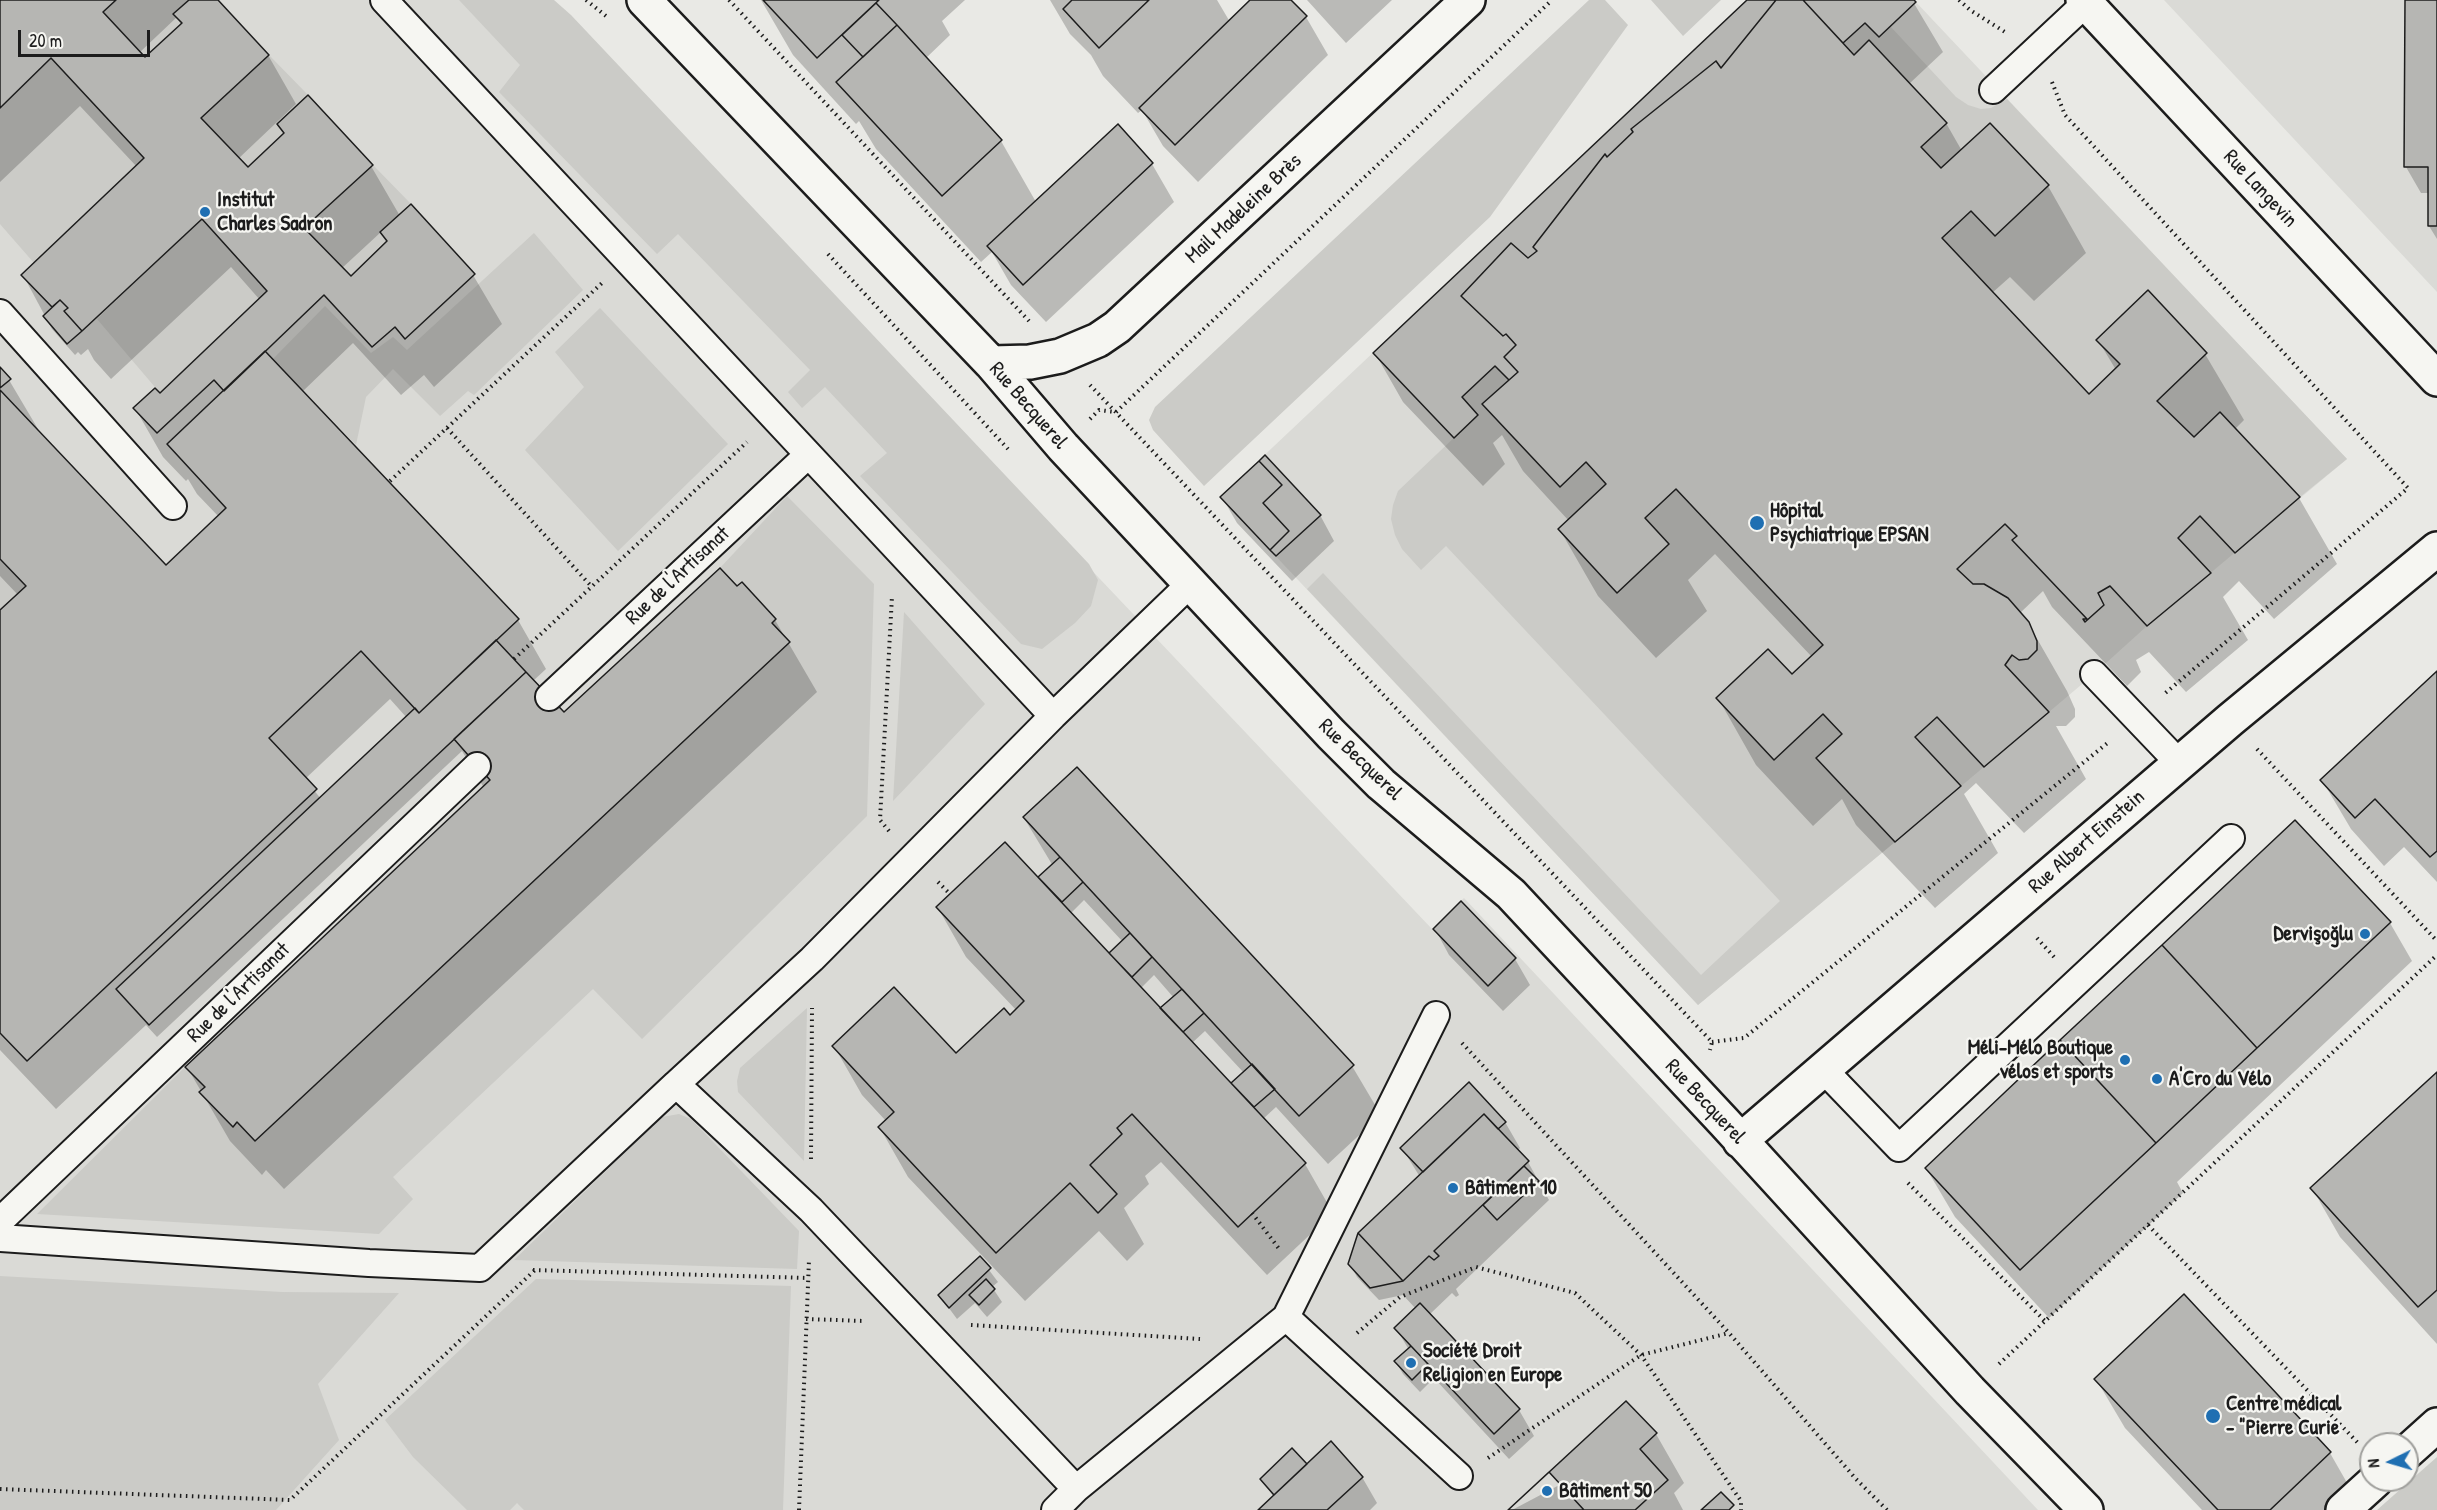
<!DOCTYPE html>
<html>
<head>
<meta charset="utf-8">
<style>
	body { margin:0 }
	#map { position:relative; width:2437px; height:1510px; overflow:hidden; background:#e9e9e5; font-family:"Patrick Hand",sans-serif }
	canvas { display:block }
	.north { position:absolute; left:2359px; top:1432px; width:60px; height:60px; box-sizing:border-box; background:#f6f6f2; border:2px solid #9f9f9c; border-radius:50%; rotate:265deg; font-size:16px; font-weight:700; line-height:24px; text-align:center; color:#1c1c1c }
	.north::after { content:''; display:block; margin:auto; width:21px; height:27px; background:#1f6fb2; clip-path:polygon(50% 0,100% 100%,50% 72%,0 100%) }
	.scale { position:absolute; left:18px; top:30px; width:132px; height:27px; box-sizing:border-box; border:3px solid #1c1c1c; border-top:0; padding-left:8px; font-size:18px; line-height:21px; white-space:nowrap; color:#1c1c1c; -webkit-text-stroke:4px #f6f6f2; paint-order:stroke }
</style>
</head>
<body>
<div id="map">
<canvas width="2437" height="1510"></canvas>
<div class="north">N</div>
<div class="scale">20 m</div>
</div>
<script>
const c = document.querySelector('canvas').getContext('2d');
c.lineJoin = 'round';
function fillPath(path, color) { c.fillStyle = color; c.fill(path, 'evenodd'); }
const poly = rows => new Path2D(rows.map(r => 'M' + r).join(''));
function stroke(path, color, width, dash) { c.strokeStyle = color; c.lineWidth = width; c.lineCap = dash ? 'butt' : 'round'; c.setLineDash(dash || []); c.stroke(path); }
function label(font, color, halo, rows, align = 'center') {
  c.font = font + ' "Patrick Hand",sans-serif'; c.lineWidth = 4.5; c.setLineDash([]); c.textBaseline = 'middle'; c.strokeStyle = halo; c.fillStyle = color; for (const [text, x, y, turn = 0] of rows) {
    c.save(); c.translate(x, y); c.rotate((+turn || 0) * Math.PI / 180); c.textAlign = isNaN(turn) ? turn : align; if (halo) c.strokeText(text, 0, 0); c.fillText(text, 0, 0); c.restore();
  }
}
fillPath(poly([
	[0,0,540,0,619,72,1432,929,1464,898,2038,1510,0,1510],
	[1747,0,1914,0,2347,459,2147,626,2094,674,1895,842,1698,1005,1220,497],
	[2164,0,2437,0,2437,292]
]), '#dadad6');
fillPath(poly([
	[116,0,189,0,174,14,182,23,145,57,103,12],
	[459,0,554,0,571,15,1089,564,1098,580,1091,606,1075,623,1042,649,1021,644,860,476,887,453,825,387,802,408,788,392,810,370,678,234,657,254,499,92,520,65],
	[1589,0,1605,0,1628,25,1490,217,1204,486,1153,430,1149,420,1155,407],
	[1651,0,1721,0,1683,36],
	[1865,23,1879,37,1890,26,1956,97,1968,105,1981,109,1991,108,2007,99,2347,459,2300,497,2220,413,2194,437,2157,401,2206,353,2148,290,2096,339,2120,364,2089,394,1942,238,1971,211,1995,236,2048,185,1990,123,1941,168,1921,147,1947,122,1869,41,1854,55,1843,43],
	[269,55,308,95,284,133,248,167,201,118],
	[51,58,144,158,34,263,0,224,0,108],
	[373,165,411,204,380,232,387,241,351,276,304,228],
	[202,219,267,291,160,393,97,319],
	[534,233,583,290,474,395,468,391,440,416,393,369,366,397,356,445,273,359,325,306,371,353,393,337,407,350],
	[600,308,728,444,618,551,525,450,584,387,555,352],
	[1495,366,1509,380,1483,404,1586,462,1606,484,1558,529,1617,593,1669,544,1645,518,1676,489,1823,645,1792,674,1768,649,1716,698,1774,760,1823,714,1842,734,1816,758,1895,842,1698,1005,1307,589,1323,573,1701,975,1780,901,1446,546,1421,570,1402,549,1395,535,1391,519,1393,505,1398,491,1478,415,1462,397],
	[787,496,874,584,867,816,642,1039,593,989,393,1177,413,1199,379,1234,37,1214,185,1067,205,1087,200,1092,232,1126,237,1122,255,1141,789,643,772,623,776,618,742,582,737,586,720,568],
	[0,559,26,586,0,610],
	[904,612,985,704,893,801],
	[807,1008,804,1161,738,1092,737,1081,740,1068],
	[679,1114,691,1119,799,1231,797,1269,514,1260,662,1117],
	[0,1276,282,1292,399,1293,318,1384,339,1440,276,1510,0,1510],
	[536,1279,791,1286,783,1510,524,1510,517,1503,510,1510,467,1510,413,1457,385,1420],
	[2437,1457,2437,1510,2377,1510]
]), '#cbcbc7');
fillPath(poly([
	[0,0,216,0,268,55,296,104,238,159,248,169,285,134,279,125,371,166,400,216,473,275,502,324,434,387,424,375,401,395,353,343,302,392,518,620,546,669,533,681,564,714,737,588,775,620,817,692,284,1189,266,1170,262,1175,230,1141,187,1067,484,788,462,751,157,1037,146,1025,56,1109,0,1050,0,612,18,595,0,576,0,370,9,380,38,429,36,430,166,567,219,517,197,494,188,479,186,481,163,457,135,408,160,395,260,300,231,267,111,379,94,360,88,349,81,355,78,352,75,355,52,329,23,275,137,167,80,106,0,182],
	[177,17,181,25,145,59,139,53],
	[381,232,388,243,351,278,341,269],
	[390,699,407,718,321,799,305,779],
	[761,0,965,0,942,21,950,35,925,59,1001,141,1036,202,1152,164,1174,202,1046,322,1011,285,992,252,981,262,876,149,859,121,856,124,793,55],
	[1050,0,1217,0,1230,22,1252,0,1289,0,1306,17,1328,55,1198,182,1163,146,1142,110,1138,113,1103,76,1091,55,1070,34],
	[1307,0,1392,0,1346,43],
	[1749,0,1912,0,1943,52,1909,84,1946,123,1962,151,2048,186,2086,253,2034,301,2010,277,1992,293,2089,396,2116,370,2098,340,2205,354,2244,420,2234,430,2299,498,2337,564,2274,619,2239,581,2223,597,2248,640,2186,692,2149,652,2136,660,2141,672,2127,686,2052,607,2043,591,2019,614,2028,623,2067,691,2075,709,2075,717,2066,726,2056,726,2086,779,2024,833,1976,783,1964,794,1998,853,1935,908,1856,825,1842,799,1813,826,1756,765,1718,698,1792,676,1812,657,1715,554,1688,580,1707,611,1656,658,1598,596,1560,530,1569,521,1523,471,1502,435,1493,443,1505,464,1483,486,1403,402,1375,353],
	[2407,0,2437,0,2437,239,2429,226,2429,193,2421,193,2406,167],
	[1222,497,1320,515,1334,541,1292,581,1237,523],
	[2437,673,2437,882,2404,847,2384,866,2351,829,2322,780],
	[1024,818,1352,1066,1381,1115,1328,1164,1276,1107,1263,1119,1305,1164,1333,1213,1267,1275,1161,1162,1145,1176,1149,1184,1124,1208,1144,1244,1127,1261,1099,1231,1025,1301,908,1177,880,1128,886,1121,862,1095,834,1046,956,1055,1017,1011,966,957,938,908,1043,884,1040,878,1053,866],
	[1084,900,1123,942,1109,955,1070,914],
	[1154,975,1174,998,1160,1010,1140,989],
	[1205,1031,1244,1073,1231,1085,1192,1043],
	[2390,923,2412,961,2177,1182,2183,1193,2049,1318,1955,1217,1926,1168],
	[1435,929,1515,959,1530,985,1503,1011,1449,955],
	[2437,1074,2437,1344,2340,1237,2312,1188],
	[1505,1122,1520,1148,1517,1151,1528,1162,1549,1200,1456,1289,1459,1295,1456,1297,1452,1293,1429,1315,1519,1410,1534,1436,1509,1459,1434,1378,1420,1392,1403,1374,1396,1362,1409,1350,1396,1328,1416,1309,1403,1295,1379,1300,1357,1277,1350,1264,1420,1177,1402,1148],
	[980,1258,998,1282,992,1287,1002,1302,987,1317,975,1303,957,1319,940,1296],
	[2096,1379,2330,1453,2358,1502,2350,1510,2202,1510,2125,1428],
	[1656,1434,1684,1483,1674,1493,1683,1510,1512,1510],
	[1307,1466,1362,1477,1377,1503,1370,1510,1260,1510,1274,1497,1262,1480]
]), '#0003');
const building = poly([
	[0,0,116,0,103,12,145,57,182,23,173,14,189,0,218,0,269,55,201,118,248,167,284,133,277,124,308,95,373,165,304,228,351,276,387,241,380,232,411,204,475,274,405,339,395,327,372,347,324,295,224,391,214,380,157,433,133,408,155,388,160,393,267,291,202,219,82,331,64,311,68,308,60,300,52,307,21,275,144,158,51,58,0,108,0,0],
	[763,0,879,0,817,58,763,0],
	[1072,0,1149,0,1099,48,1063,9,1072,0],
	[1250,0,1291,0,1307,16,1175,145,1139,108,1250,0],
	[1747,0,1776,0,1721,68,1716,61,1631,129,1633,132,1607,157,1605,154,1533,247,1537,251,1528,258,1511,243,1461,296,1503,336,1506,334,1516,345,1504,357,1518,372,1509,380,1495,366,1462,397,1478,415,1454,438,1373,353,1747,0],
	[1776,0,1803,0,1854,55,1869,40,1947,123,1921,147,1941,168,1990,123,2049,185,1995,236,1971,211,1942,238,2089,394,2120,364,2096,340,2148,290,2207,353,2157,401,2194,437,2220,412,2300,497,2235,553,2200,516,2178,538,2211,573,2147,626,2110,586,2098,593,2104,605,2085,622,2083,619,2087,619,2012,540,2017,536,2005,524,1957,569,1973,584,1984,584,2008,598,2029,622,2037,641,2037,650,2028,659,2019,660,2012,655,2005,665,2049,712,1984,767,1937,717,1915,737,1961,786,1895,842,1816,758,1842,734,1823,714,1774,760,1716,698,1768,649,1792,674,1823,645,1676,489,1645,518,1669,544,1617,593,1558,529,1606,484,1586,462,1560,487,1482,404,1518,372,1504,357,1516,345,1506,334,1503,336,1461,296,1511,243,1528,258,1537,251,1533,247,1605,154,1607,157,1633,132,1631,129,1716,61,1721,68,1776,0],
	[1803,0,1914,0,1916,2,1879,37,1865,23,1843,43,1803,0],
	[2405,0,2437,0,2437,226,2428,226,2428,167,2404,167,2405,0],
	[876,3,897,25,863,57,842,35,876,3],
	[897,25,1002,140,942,196,836,82,897,25],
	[1118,124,1153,163,1023,285,987,246,1118,124],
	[60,300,68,308,64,311,82,331,67,344,43,316,60,300],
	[265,351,519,619,419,713,361,651,269,738,317,789,27,1061,0,1033,0,610,26,586,0,559,0,390,166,565,226,508,167,444,265,351],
	[0,367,11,379,0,388,0,367],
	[1265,455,1321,515,1276,556,1270,550,1289,531,1263,503,1282,485,1259,461,1265,455],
	[1259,461,1282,485,1263,503,1289,531,1270,550,1220,497,1259,461],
	[720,568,737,586,742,582,776,619,772,623,790,642,255,1141,237,1122,233,1127,199,1092,205,1087,185,1067,490,780,454,739,526,672,564,712,720,568],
	[496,640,526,672,149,1025,116,989,415,708,419,713,496,640],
	[2437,671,2437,851,2430,857,2375,799,2355,818,2320,780,2437,671],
	[1077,767,1354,1065,1299,1116,1023,817,1077,767],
	[2295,820,2391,922,2257,1048,2162,945,2295,820],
	[1005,842,1306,1163,1238,1227,1132,1114,1117,1128,1122,1134,1090,1165,1117,1194,1098,1213,1070,1183,996,1253,878,1127,894,1112,832,1046,894,987,956,1053,1004,1008,1010,1015,1024,1001,936,907,1005,842],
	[1060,857,1083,882,1062,902,1038,877,1060,857],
	[1461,901,1516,958,1488,986,1433,929,1461,901],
	[1130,933,1152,957,1132,977,1109,953,1130,933],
	[2162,945,2257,1048,2156,1143,2060,1040,2162,945],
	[1182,989,1204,1013,1183,1032,1160,1008,1182,989],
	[2060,1040,2156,1143,2020,1270,1925,1168,2060,1040],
	[1252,1064,1275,1089,1254,1107,1231,1083,1252,1064],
	[2437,1072,2437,1290,2418,1307,2310,1188,2437,1072],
	[1469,1082,1506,1122,1498,1129,1484,1114,1423,1172,1400,1148,1469,1082],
	[1484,1114,1529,1161,1434,1251,1439,1256,1434,1260,1429,1256,1403,1281,1358,1233,1484,1114],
	[1524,1166,1539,1181,1497,1220,1483,1205,1524,1166],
	[1358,1233,1403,1281,1370,1288,1348,1264,1358,1233],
	[980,1256,991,1268,949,1308,938,1295,980,1256],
	[986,1279,995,1289,979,1305,969,1295,986,1279],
	[2184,1294,2331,1452,2270,1510,2218,1510,2094,1379,2184,1294],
	[1420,1303,1520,1409,1494,1434,1394,1328,1420,1303],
	[1411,1346,1428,1364,1412,1380,1394,1361,1411,1346],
	[1626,1401,1657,1433,1640,1449,1668,1480,1635,1510,1508,1510,1626,1401],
	[1331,1441,1363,1477,1327,1510,1258,1510,1331,1441],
	[1292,1448,1307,1464,1274,1495,1260,1479,1292,1448],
	[1549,1472,1584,1510,1508,1510,1549,1472],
	[1721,1492,1734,1505,1729,1510,1701,1510,1721,1492]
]);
fillPath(building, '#b6b6b3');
stroke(building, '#1c1c1c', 1.5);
const service = poly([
	[384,0,1053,716,1190,584],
	[1993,90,2086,3],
	[0,313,173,506],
	[2094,674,2179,763],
	[549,697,808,455],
	[1053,716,812,959,676,1084,811,1210,1076,1489,1055,1510],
	[1436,1015,1286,1317,1459,1476],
	[1823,1069,1899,1148,2231,838],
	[0,1221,477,766],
	[0,1238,369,1263,480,1268,676,1084],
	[1076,1489,1286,1317]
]);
const pedestrian = poly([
	[2407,1452,2437,1425],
	[2343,1510,2376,1480]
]);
const minor = poly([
	[644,0,991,363,1063,447,1331,734,1381,784,1511,894,1724,1122,1970,1391,2086,1510],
	[2083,0,2437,379],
	[991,363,1030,362,1060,356,1098,340,1117,327,1468,0],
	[1740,1141,2230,720,2437,549]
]);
stroke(service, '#1c1c1c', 30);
stroke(pedestrian, '#1c1c1c', 38);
stroke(minor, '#1c1c1c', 38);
stroke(poly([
	[586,0,606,16],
	[729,0,1029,321],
	[1959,0,1970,10,2005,32],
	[2052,82,2065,115,2408,488,2163,695],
	[828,254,1008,449],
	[1090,385,1712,1042,1710,1050],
	[1116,412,1552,0],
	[1090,419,1099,410,1115,412],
	[447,428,592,587],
	[390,481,602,283],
	[514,659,747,442],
	[2257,749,2437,941],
	[889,831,880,820,892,596],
	[938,882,948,892],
	[2037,938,2054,957],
	[1712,1042,1744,1038,2110,741],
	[1462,1043,1729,1333,1856,1479,1887,1510],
	[811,1159,812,1008],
	[1908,1183,2045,1321],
	[1252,1213,1280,1250],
	[2148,1225,2360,1445],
	[533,1270,808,1278],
	[806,1319,865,1321],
	[971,1325,1200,1339],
	[1357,1333,1400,1297,1476,1267,1575,1293,1641,1355,1741,1501,1741,1510],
	[1999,1364,2437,955],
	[1488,1458,1641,1355,1729,1333],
	[0,1489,290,1500,535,1270],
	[799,1510,809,1260]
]), '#1c1c1c', 4, [1.5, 4.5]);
stroke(service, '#f6f6f2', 26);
stroke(pedestrian, '#f6f6f2', 33);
stroke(minor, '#f6f6f2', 33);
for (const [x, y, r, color] of [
	[205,212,6,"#1f6fb2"],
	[1757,523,8,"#1f6fb2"],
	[2365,934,6,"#1f6fb2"],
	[2125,1060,6,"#1f6fb2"],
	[2157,1079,6,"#1f6fb2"],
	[1453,1188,6,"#1f6fb2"],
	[1411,1363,6,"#1f6fb2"],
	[2213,1416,8,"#1f6fb2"],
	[1547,1491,6,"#1f6fb2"]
]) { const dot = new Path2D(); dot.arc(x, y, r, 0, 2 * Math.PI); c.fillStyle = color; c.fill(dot); stroke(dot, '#f6f6f2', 2); }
label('21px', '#1c1c1c', '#f6f6f2', [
	["Rue Langevin",2260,189,47],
	["Mail Madeleine Brès",1244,209,-43],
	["Rue Becquerel",1028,406,49],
	["Rue de l'Artisanat",678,576,-43],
	["Rue Becquerel",1360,760,44],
	["Rue Albert Einstein",2087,842,-41],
	["Rue de l'Artisanat",239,993,-44],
	["Rue Becquerel",1705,1102,47]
]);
label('bold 21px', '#1c1c1c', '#f6f6f2', [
	["Institut",217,200],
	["Charles Sadron",217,224],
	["Hôpital",1770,511],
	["Psychiatrique EPSAN",1770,535],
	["Dervişoğlu",2353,934,"right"],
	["Méli-Mélo Boutique",2113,1048,"right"],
	["vélos et sports",2113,1072,"right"],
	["A'Cro du Vélo",2169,1079],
	["Bâtiment 10",1465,1188],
	["Société Droit",1423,1351],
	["Religion en Europe",1423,1375],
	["Centre médical",2226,1404],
	["- \"Pierre Curie",2226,1428],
	["Bâtiment 50",1559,1491]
], 'left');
</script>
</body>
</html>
